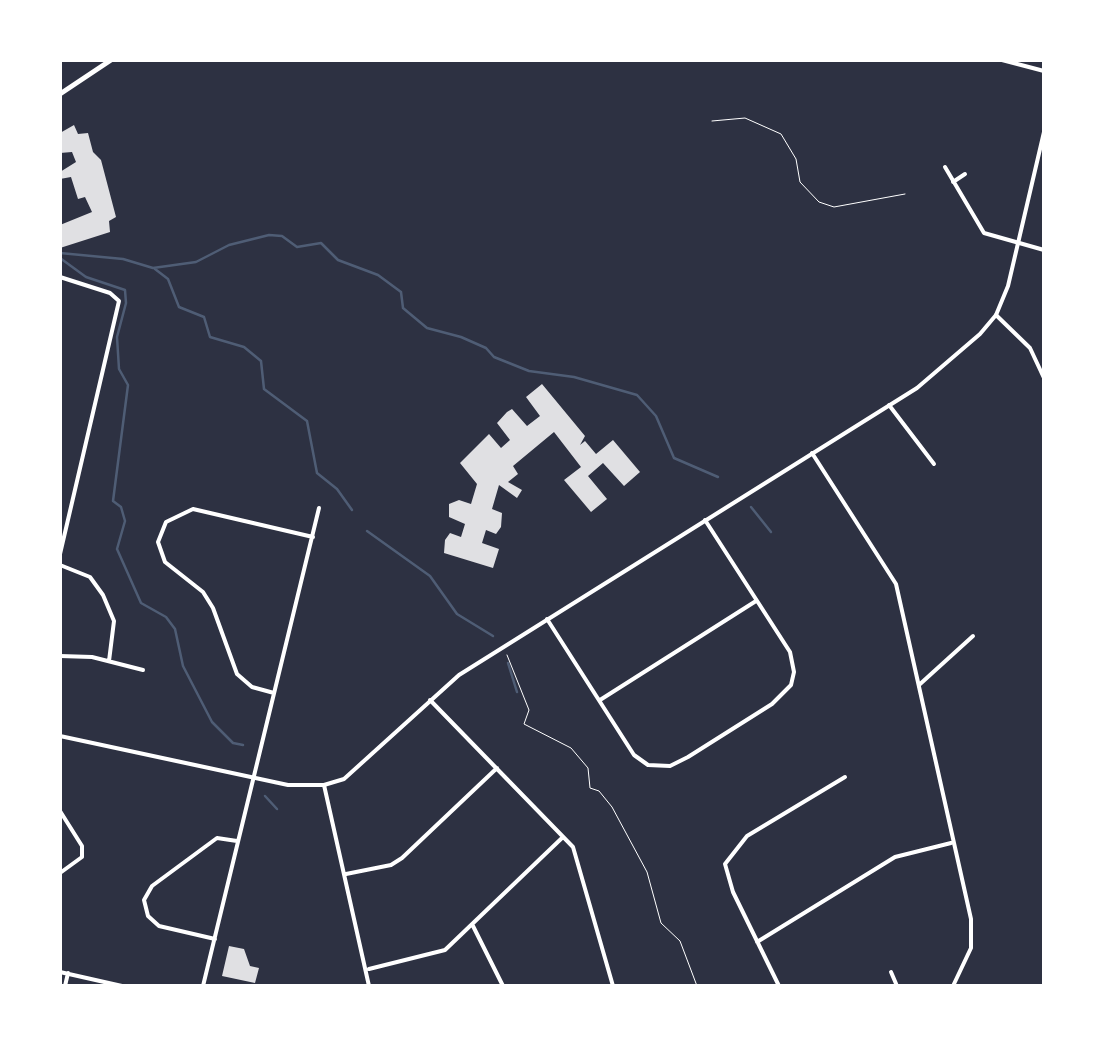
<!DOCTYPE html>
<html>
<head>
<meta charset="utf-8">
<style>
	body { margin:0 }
	#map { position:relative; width:1104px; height:1046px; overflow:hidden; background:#2d3142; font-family:"Public Sans",sans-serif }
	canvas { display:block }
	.frame { position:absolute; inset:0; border:62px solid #fff; pointer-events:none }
</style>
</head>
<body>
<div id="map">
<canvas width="1104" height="1046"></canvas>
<div class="frame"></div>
</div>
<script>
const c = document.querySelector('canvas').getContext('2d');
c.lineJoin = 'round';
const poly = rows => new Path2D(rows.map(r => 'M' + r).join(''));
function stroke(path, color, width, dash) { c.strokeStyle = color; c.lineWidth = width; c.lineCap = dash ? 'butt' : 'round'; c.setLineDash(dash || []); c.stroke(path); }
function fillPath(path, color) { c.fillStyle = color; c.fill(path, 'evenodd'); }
stroke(poly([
	[60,253,123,259,153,268,196,262,229,245,269,235,282,236,297,247,321,243,338,260,378,275,401,292,403,308,427,328,461,337,486,348,494,357,529,371,574,377,637,395,656,416,674,458,718,477],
	[60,258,86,277,125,290,126,303,117,337,119,369,128,385,113,501,121,507,125,521,117,549,141,603,166,617,175,629,183,666,212,722,233,743,243,745],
	[155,269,168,279,179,307,204,317,210,337,244,347,261,361,264,389,307,421,317,473,337,489,352,510],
	[751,507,771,532],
	[367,531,430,576,457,614,493,636],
	[508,663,517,692],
	[265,796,277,809]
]), '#4f5d75', 2.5);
fillPath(poly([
	[74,125,78,134,88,133,93,152,101,160,116,217,109,221,110,232,60,248,60,225,92,212,85,197,78,199,71,177,60,179,60,172,76,162,72,152,60,153,60,133],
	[542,384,585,436,580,445,585,441,596,454,613,440,640,472,624,486,603,463,588,476,607,499,591,512,564,480,581,467,554,432,513,466,518,474,508,482,522,490,517,498,499,485,492,509,502,513,501,527,496,534,486,530,482,543,499,549,493,568,444,553,445,540,450,533,461,537,465,524,449,517,449,504,459,500,471,504,477,484,460,463,489,434,501,448,510,440,497,423,507,412,512,409,527,426,540,416,526,397],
	[229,946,244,949,250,966,259,968,255,983,222,976]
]), '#e0e0e3');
stroke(poly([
	[712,121,745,118,781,134,796,159,800,182,819,202,834,207,905,194],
	[507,655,529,710,524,724,571,748,588,768,590,788,599,791,612,807,647,872,661,923,680,941,697,986]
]), '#fff', 1);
stroke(poly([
	[1002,60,1044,71],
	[945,167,984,233,1044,250],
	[953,182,965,174],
	[60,277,110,293,119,301,60,554],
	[996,315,1030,348,1044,378],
	[889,405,934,464],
	[812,453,896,584,971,919,971,948,953,986],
	[60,565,90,577,103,595,114,621,109,661],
	[547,619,634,755,648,765,670,766,688,757,772,704,791,685,794,672,790,652,705,520],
	[60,656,92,657,143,670],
	[919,685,973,636],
	[274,693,252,687,237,674,213,608,203,592,165,562,158,542,166,522,193,509,313,537],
	[430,700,573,847,613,986],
	[600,700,756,601],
	[324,785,369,986],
	[60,811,82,846,82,857,60,873],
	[346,874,391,865,402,858,497,768],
	[473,926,503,986],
	[215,939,159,926,148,916,144,900,152,886,217,838,237,841],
	[757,942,895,857,951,843],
	[369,969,445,950,563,837],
	[60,972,122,986],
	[891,972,897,986],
	[65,986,68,973],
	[203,986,319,508],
	[779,986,733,892,725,864,747,836,845,777]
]), '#fff', 4);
stroke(poly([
	[60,736,288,785,324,785,344,779,459,675,917,388,980,334,996,315,1008,286,1044,132]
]), '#fff', 4);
stroke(poly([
	[60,94,111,60]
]), '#fff', 5);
</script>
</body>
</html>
